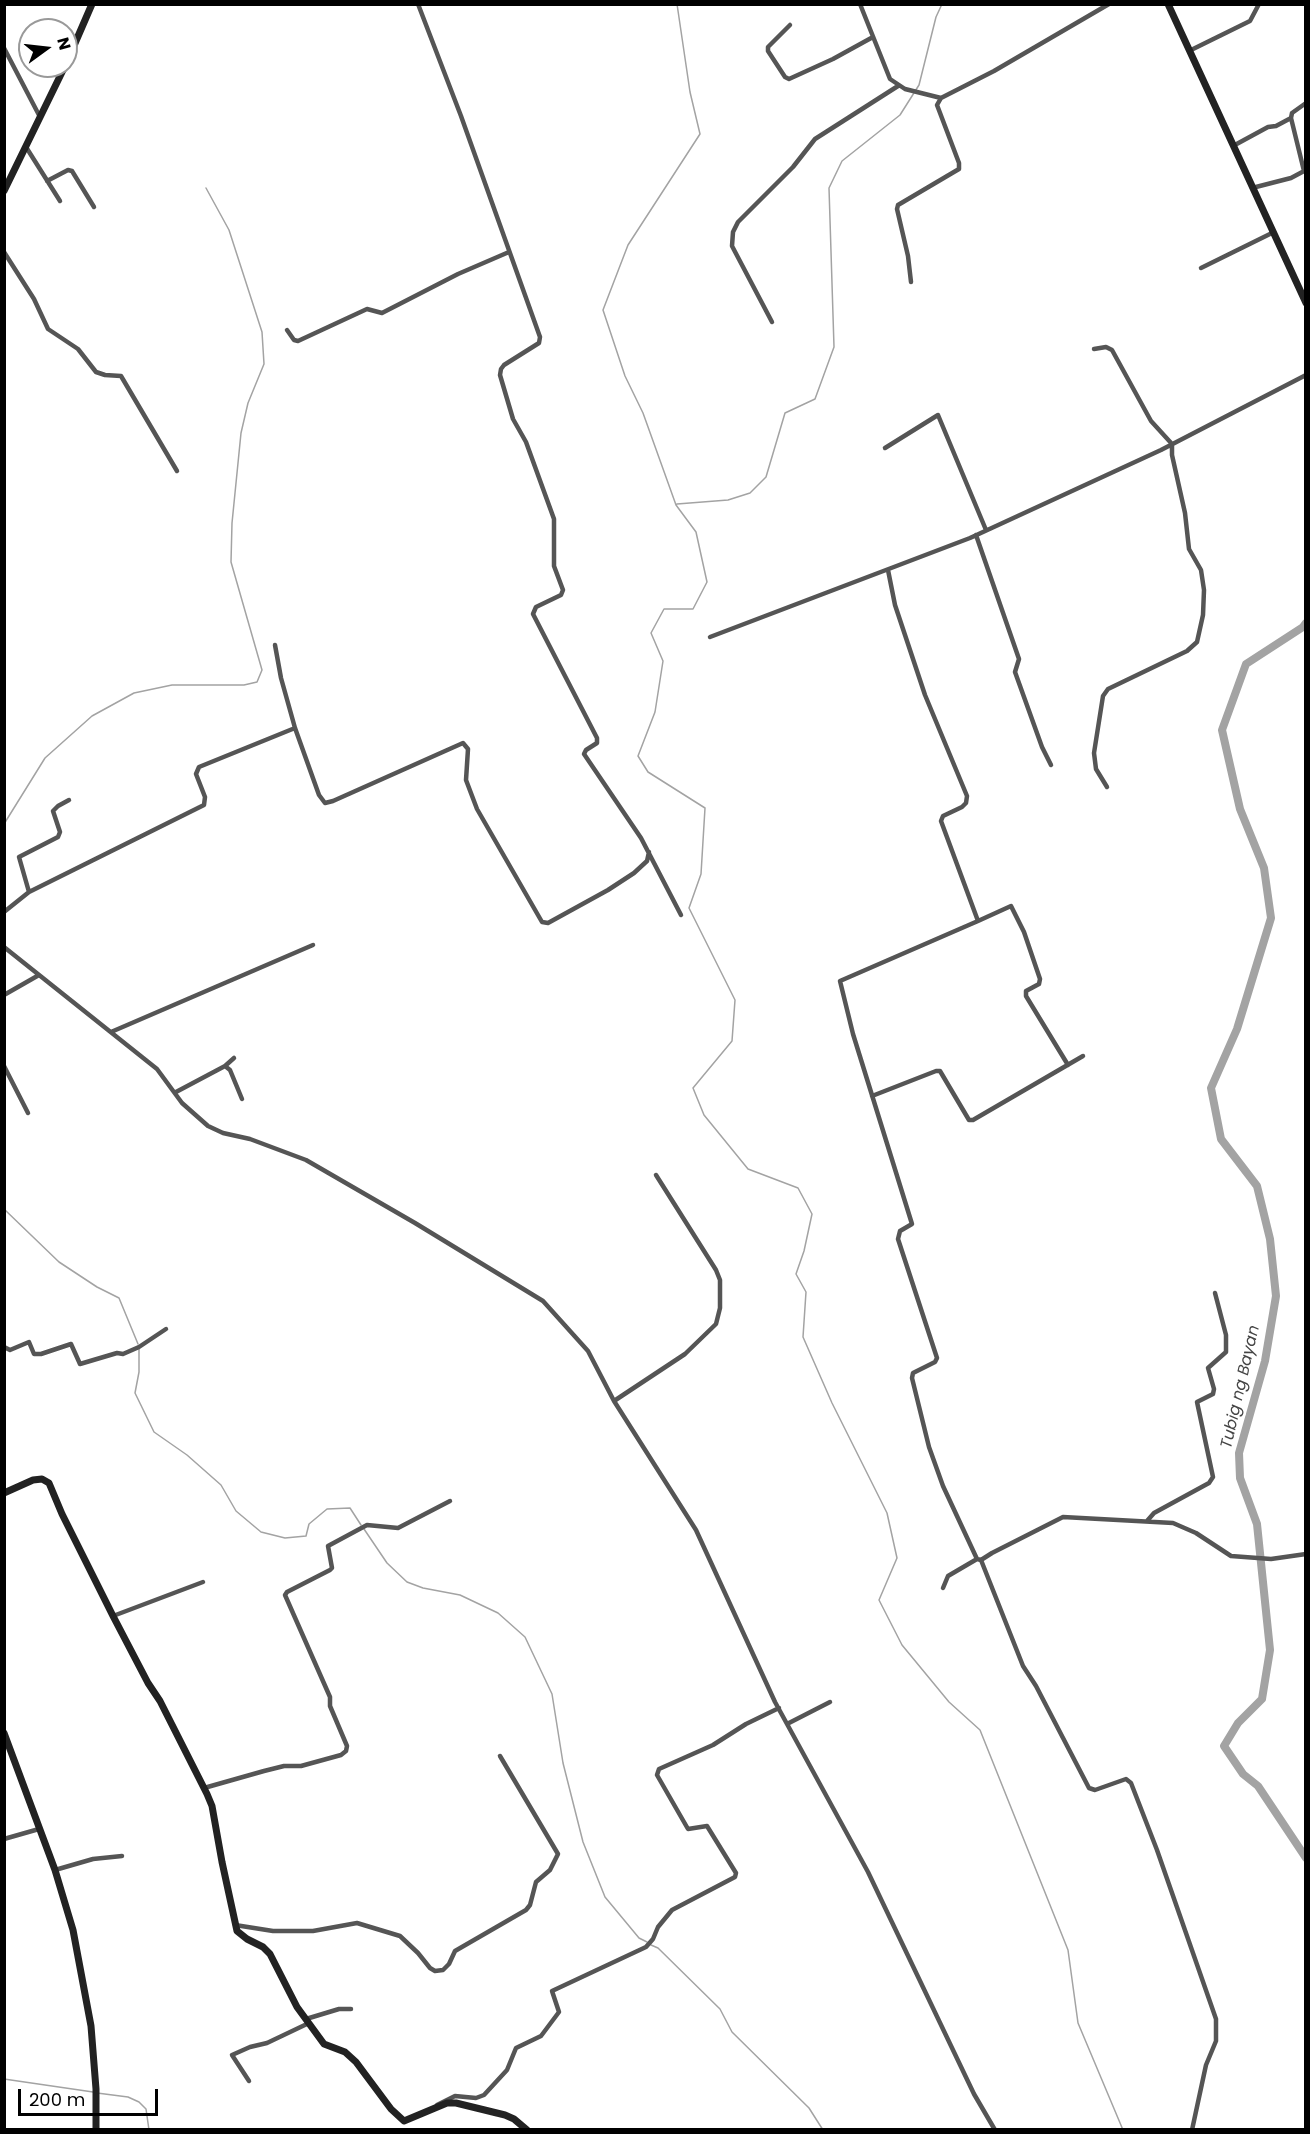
<!DOCTYPE html>
<html>
<head>
<meta charset="utf-8">
<style>
	body { margin:0 }
	#map { position:relative; width:1310px; height:2134px; overflow:hidden; background:#fff; font-family:Poppins,sans-serif }
	canvas { display:block }
	.frame { position:absolute; inset:0; border:6px solid #000; pointer-events:none }
	.north { position:absolute; left:18px; top:18px; width:60px; height:60px; box-sizing:border-box; background:#fff; border:2px solid #999; border-radius:50%; rotate:75deg; font-size:16px; font-weight:700; line-height:24px; text-align:center; color:#000 }
	.north::after { content:''; display:block; margin:auto; width:21px; height:27px; background:#000; clip-path:polygon(50% 0,100% 100%,50% 72%,0 100%) }
	.scale { position:absolute; left:18px; top:2089px; width:140px; height:27px; box-sizing:border-box; border:3px solid #000; border-top:0; padding-left:8px; font-size:18px; line-height:21px; white-space:nowrap; color:#000; -webkit-text-stroke:4px #fff; paint-order:stroke }
</style>
</head>
<body>
<div id="map">
<canvas width="1310" height="2134"></canvas>
<div class="frame"></div>
<div class="north">N</div>
<div class="scale">200 m</div>
</div>
<script>
const c = document.querySelector('canvas').getContext('2d');
c.lineJoin = 'round';
const poly = rows => new Path2D(rows.map(r => 'M' + r).join(''));
function stroke(path, color, width, dash) { c.strokeStyle = color; c.lineWidth = width; c.lineCap = dash ? 'butt' : 'round'; c.setLineDash(dash || []); c.stroke(path); }
function label(font, color, halo, rows, align = 'center') {
  c.font = font + ' Poppins,sans-serif'; c.lineWidth = 5; c.setLineDash([]); c.textBaseline = 'middle'; c.strokeStyle = halo; c.fillStyle = color; for (const [text, x, y, turn = 0] of rows) {
    c.save(); c.translate(x, y); c.rotate((+turn || 0) * Math.PI / 180); c.textAlign = isNaN(turn) ? turn : align; if (halo) c.strokeText(text, 0, 0); c.fillText(text, 0, 0); c.restore();
  }
}
stroke(poly([
	[677,4,690,92,700,134,628,245,603,310,625,376,643,413,676,505,696,532,707,582,693,609,664,609,651,633,663,661,655,712,638,756,648,772,705,808,701,874,689,908,735,1000,732,1041,693,1088,704,1115,748,1169,798,1188,812,1214,804,1251,796,1274,806,1292,803,1337,832,1403,887,1513,897,1558,879,1600,902,1645,949,1702,980,1730,1068,1950,1078,2023,1123,2130],
	[677,504,728,500,750,493,766,477,785,413,815,399,834,347,829,188,842,161,900,115,919,85,936,17,942,4],
	[4,824,45,758,92,716,134,693,172,685,244,685,257,682,262,670,231,562,232,523,241,433,248,403,264,364,262,332,229,230,206,188],
	[4,1209,59,1262,97,1287,119,1298,138,1344],
	[139,1349,139,1372,135,1393,154,1432,187,1455,221,1485,236,1511,261,1532,285,1538,306,1536,309,1524,327,1509,350,1508,361,1525],
	[364,1529,387,1563,407,1582,423,1588,460,1595,498,1613,525,1637,552,1694,563,1763,583,1842,605,1897,639,1938,647,1942],
	[651,1945,658,1948,720,2009,732,2032,809,2108,823,2130],
	[4,2079,93,2092],
	[97,2093,128,2097,139,2102,146,2109,149,2130]
]), '#a3a3a3', 1.5);
stroke(poly([
	[1306,623,1303,627,1246,664,1222,730,1240,809,1264,868,1271,918,1237,1029,1211,1088,1221,1139,1257,1186,1270,1239,1276,1296,1265,1361,1239,1453,1240,1478,1257,1524,1270,1650,1262,1699,1238,1723,1224,1746,1243,1774,1258,1786,1306,1858]
]), '#a3a3a3', 8);
stroke(poly([
	[418,4,461,116,540,337,539,343,504,365,501,369,500,375,513,419,526,442,554,519,554,566,563,590,561,595,536,607,533,614,597,738,597,743,586,750,584,754,641,838,681,915],
	[860,4,890,79,905,89,941,98],
	[790,25,768,47,768,51,785,77,789,79,833,59,873,37],
	[4,48,40,117],
	[1189,51,1250,21,1259,4],
	[1233,146,1268,127,1276,126,1291,118],
	[26,147,60,201],
	[1304,171,1291,118,1292,113,1306,103],
	[47,181,68,170,72,171,94,207],
	[1252,188,1291,178,1306,170],
	[4,252,34,299,48,329,78,349,96,372,105,375,121,376,177,471],
	[1201,268,1272,233],
	[911,282,908,256,897,209,898,205,959,169,959,163,937,105,941,98,994,71,1109,4],
	[772,322,732,246,733,232,738,222,793,167,815,139,898,86],
	[287,330,294,340,298,341,367,309,382,313,458,274,509,252],
	[1094,349,1106,347,1112,350,1151,421,1172,444,1172,455,1185,513,1189,549,1201,570,1204,590,1203,615,1197,642,1187,651,1108,689,1103,696,1094,753,1096,769,1107,787],
	[885,448,938,415,986,530],
	[976,535,1019,659,1015,672,1042,747,1051,765],
	[888,570,895,605,925,695,967,796,966,803,962,807,943,816,941,821,978,921,840,981,853,1034,912,1224,900,1231,898,1239,937,1358,935,1362,913,1373,912,1378,929,1447,943,1486,977,1559,981,1560,992,1553,1063,1517,1173,1523,1196,1533,1231,1556,1271,1559,1306,1554],
	[710,637,970,538,1161,450,1306,375],
	[275,645,281,678,295,728,319,795,325,803,333,801,463,743,468,749,466,780,477,809,542,922,548,923,608,890,634,873,647,861,649,852],
	[29,892,19,857,58,837,60,832,53,811,58,806,69,800],
	[4,912,29,892,204,805,205,797,196,774,199,767,295,728],
	[978,921,1011,906,1024,932,1040,979,1039,984,1026,991,1026,996,1068,1065],
	[4,947,157,1069,182,1103,208,1126,223,1133,250,1139,306,1160,415,1223,543,1301,588,1351,614,1401,696,1530,775,1702,868,1872,974,2094,995,2130],
	[4,995,39,975],
	[111,1032,313,945],
	[4,1066,28,1113],
	[225,1066,230,1070,242,1099],
	[176,1092,225,1066,234,1058],
	[872,1096,936,1071,940,1071,969,1120,973,1120,1083,1056],
	[4,1347,10,1350,29,1342,34,1354,41,1354,71,1344,80,1364,117,1353,123,1354,139,1347,166,1329],
	[614,1401,685,1354,716,1324,720,1308,720,1280,716,1270,656,1175],
	[1147,1521,1154,1513,1209,1483,1213,1477,1197,1402,1213,1394,1214,1389,1208,1368,1226,1352,1226,1335,1215,1293],
	[981,1560,1023,1666,1036,1686,1089,1788,1095,1790,1126,1779,1131,1783,1157,1850,1216,2019,1216,2041,1206,2065,1192,2130],
	[943,1588,948,1576,977,1559],
	[113,1616,203,1582],
	[787,1724,830,1702],
	[204,1788,264,1771,284,1766,301,1766,341,1755,346,1751,347,1746,330,1706,330,1697,285,1595,287,1592,330,1570,332,1568,328,1546,367,1525,398,1528,450,1501],
	[4,1839,39,1829],
	[55,1870,93,1859,122,1856],
	[235,1925,273,1931,313,1931,357,1923,400,1936,418,1953,430,1968,435,1971,443,1970,449,1964,455,1951,526,1910,530,1905,536,1882,550,1870,558,1854,500,1756],
	[306,2019,339,2009,351,2009],
	[249,2081,232,2055,250,2047,267,2043,309,2023],
	[437,2105,455,2096,476,2098,484,2095,507,2070,516,2048,541,2036,559,2012,552,1991,646,1947,653,1939,658,1927,672,1910,735,1877,736,1873,707,1826,688,1829,657,1775,659,1769,713,1745,746,1724,779,1708]
]), '#555', 4.5);
stroke(poly([
	[1168,4,1306,303],
	[66,64,92,4],
	[4,191,65,66],
	[4,1493,33,1480,42,1479,49,1483,62,1514,113,1616,148,1683,160,1701,207,1794,212,1806,222,1862,237,1931,247,1939,263,1947,270,1954,297,2007,324,2044,345,2052,356,2062,391,2109,404,2121,447,2103,456,2103,505,2115,514,2119,527,2130],
	[4,1733,55,1870,73,1930,91,2026,96,2089,96,2130]
]), '#222', 7);
label('italic 16px', '#444', '#fff', [
	["Tubig ng Bayan",1241,1387,-77]
]);
</script>
</body>
</html>
